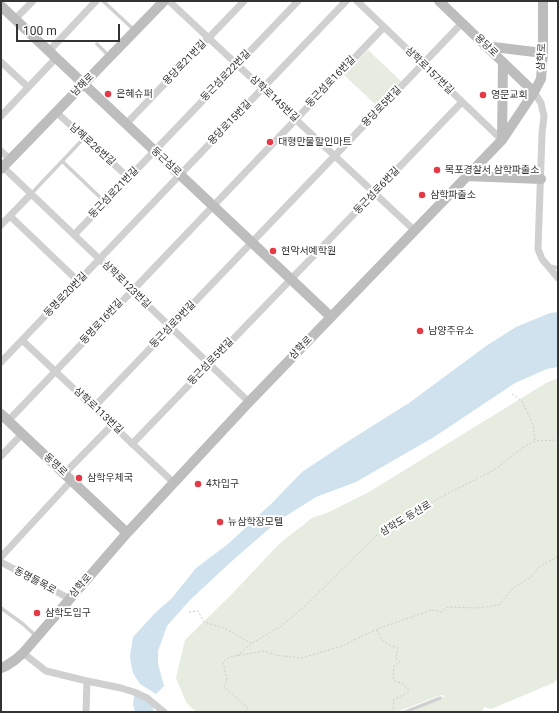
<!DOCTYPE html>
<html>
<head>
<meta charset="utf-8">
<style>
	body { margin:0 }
	#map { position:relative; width:559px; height:713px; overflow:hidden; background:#fff; font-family:Roboto,sans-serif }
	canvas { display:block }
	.frame { position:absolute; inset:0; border:2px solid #333; pointer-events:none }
	.scale { position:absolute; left:16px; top:24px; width:104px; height:18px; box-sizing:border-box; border:2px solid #333; border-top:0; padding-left:5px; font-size:12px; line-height:14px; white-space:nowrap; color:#333; -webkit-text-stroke:3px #fff; paint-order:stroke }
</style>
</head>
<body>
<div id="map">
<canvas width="559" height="713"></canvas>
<div class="frame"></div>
<div class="scale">100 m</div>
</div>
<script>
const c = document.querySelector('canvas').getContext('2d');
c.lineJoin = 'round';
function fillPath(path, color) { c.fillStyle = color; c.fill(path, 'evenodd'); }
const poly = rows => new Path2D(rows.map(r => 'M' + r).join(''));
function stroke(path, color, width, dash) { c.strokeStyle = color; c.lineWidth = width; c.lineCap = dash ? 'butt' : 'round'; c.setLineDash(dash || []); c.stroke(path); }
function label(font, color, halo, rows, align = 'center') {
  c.font = font + ' Roboto,"Noto Sans KR",sans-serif'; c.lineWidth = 4; c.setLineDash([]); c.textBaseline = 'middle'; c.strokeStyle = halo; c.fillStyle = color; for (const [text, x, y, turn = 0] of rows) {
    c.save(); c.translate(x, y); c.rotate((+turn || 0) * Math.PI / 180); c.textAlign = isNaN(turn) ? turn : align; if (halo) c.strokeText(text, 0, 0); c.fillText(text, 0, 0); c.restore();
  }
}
fillPath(poly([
	[368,50,401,81,377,106,344,75],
	[558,378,558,679,553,683,491,709,484,707,482,712,411,712,445,696,441,695,397,712,196,712,186,702,176,678,185,640,231,595,279,544,312,518,329,512,369,492,546,383]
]), '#e6ecdf');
fillPath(poly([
	[558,312,558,367,547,369,515,383,434,437,356,482,316,497,278,521,233,560,190,600,167,626,158,651,158,664,164,686,156,694,140,684,133,673,131,664,130,656,133,637,155,613,172,598,196,568,228,544,272,503,302,472,350,440,409,403,486,346,516,327,550,313],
	[134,696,144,698,152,705,154,712,135,712,133,705]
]), '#cfe2ee');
stroke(poly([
	[512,394,522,401,533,425,535,440],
	[189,612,198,611,204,622,226,629,251,643],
	[377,630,381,639,389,645,398,648,396,659,400,662,394,666,393,675,394,681,402,683,409,690,408,693,394,699,393,712],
	[237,656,252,643,281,626,303,608,377,535,445,495,494,470,522,448,535,441,558,440],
	[246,712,248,708,224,687,227,680,223,662,229,657,265,651,275,655,301,658,342,646,377,629,432,610,442,612,448,607,477,608,499,605,513,588,531,577,539,567,557,557,558,551]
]), '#cdcdcd', 1, [2, 2]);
stroke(poly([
	[103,1,131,27],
	[97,44,109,56],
	[62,161,105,202],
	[31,194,84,138],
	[550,266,558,268],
	[1,608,23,624,36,636],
	[405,712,440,698]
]), '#d0d0d0', 3.5);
stroke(poly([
	[169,1,414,230],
	[357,1,502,140],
	[15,19,33,1],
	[49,51,96,1],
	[1,62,28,87],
	[534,92,541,103,544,116,542,134,538,249,542,259,558,278],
	[56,112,129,178],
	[1,116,56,58],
	[126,124,244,1],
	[1,151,10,159],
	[3,167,249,402],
	[10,216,78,281],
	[1,225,31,194],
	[74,235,298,1],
	[22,340,174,483],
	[1,362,346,1],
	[94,407,462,23],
	[8,421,384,27],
	[132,444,462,102],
	[1,456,22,434],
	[64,474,112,425],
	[1,557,71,481],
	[1,562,70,599],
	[23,653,46,671,87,681,86,712],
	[87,681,121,688,134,692,147,698,164,712]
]), '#d0d0d0', 7);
stroke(poly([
	[439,1,534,92],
	[1,6,331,317],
	[485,46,543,53],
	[502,140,503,62],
	[1,169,164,1],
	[466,176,541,179],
	[1,414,127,533],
	[1,668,6,666,15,660,23,653,127,533,249,402,502,140,534,92,541,79,543,53,543,1]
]), '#bdbdbd', 10);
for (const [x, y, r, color] of [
	[108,94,4,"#e63946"],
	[483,95,4,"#e63946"],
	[270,142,4,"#e63946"],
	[437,170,4,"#e63946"],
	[422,195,4,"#e63946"],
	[273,251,4,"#e63946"],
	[420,331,4,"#e63946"],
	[79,478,4,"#e63946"],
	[198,484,4,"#e63946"],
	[220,522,4,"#e63946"],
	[37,613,4,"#e63946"]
]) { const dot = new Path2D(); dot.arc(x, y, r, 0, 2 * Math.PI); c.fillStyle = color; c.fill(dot); stroke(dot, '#fff', 1.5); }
label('10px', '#333', '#fff', [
	["용당로",486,46,44],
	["삼학로",542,57,-87],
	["용당로21번길",185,63,-46],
	["삼학로157번길",429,71,44],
	["둥근섬로22번길",226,76,-46],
	["둥근섬로16번길",331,82,-46],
	["남해로",83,85,-45],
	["삼학로145번길",274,99,43],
	["용당로5번길",382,107,-46],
	["용당로15번길",230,123,-46],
	["남해로26번길",92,145,42],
	["둥근섬로",166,162,43],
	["둥근섬로6번길",377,191,-46],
	["둥근섬로21번길",114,193,-46],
	["삼학로123번길",126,285,44],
	["동명로20번길",66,295,-46],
	["동명로16번길",102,322,-47],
	["둥근섬로9번길",173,325,-46],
	["삼학로",301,348,-46],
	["둥근섬로5번길",211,362,-46],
	["삼학로113번길",98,411,43],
	["동명로",55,465,43],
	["삼학도 등산로",406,519,-31],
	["동명들목로",35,581,28],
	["삼학로",81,586,-49]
]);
label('10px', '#333', '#fff', [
	["은혜슈퍼",116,94],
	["영문교회",491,95],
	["대형만물할인마트",278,142],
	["목포경찰서 삼학파출소",445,170],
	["삼학파출소",430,195],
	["현악서예학원",281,251],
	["남양주유소",428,331],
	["삼학우체국",87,478],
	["4차입구",206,484],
	["뉴삼학장모텔",228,522],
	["삼학도입구",45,613]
], 'left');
</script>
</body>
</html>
